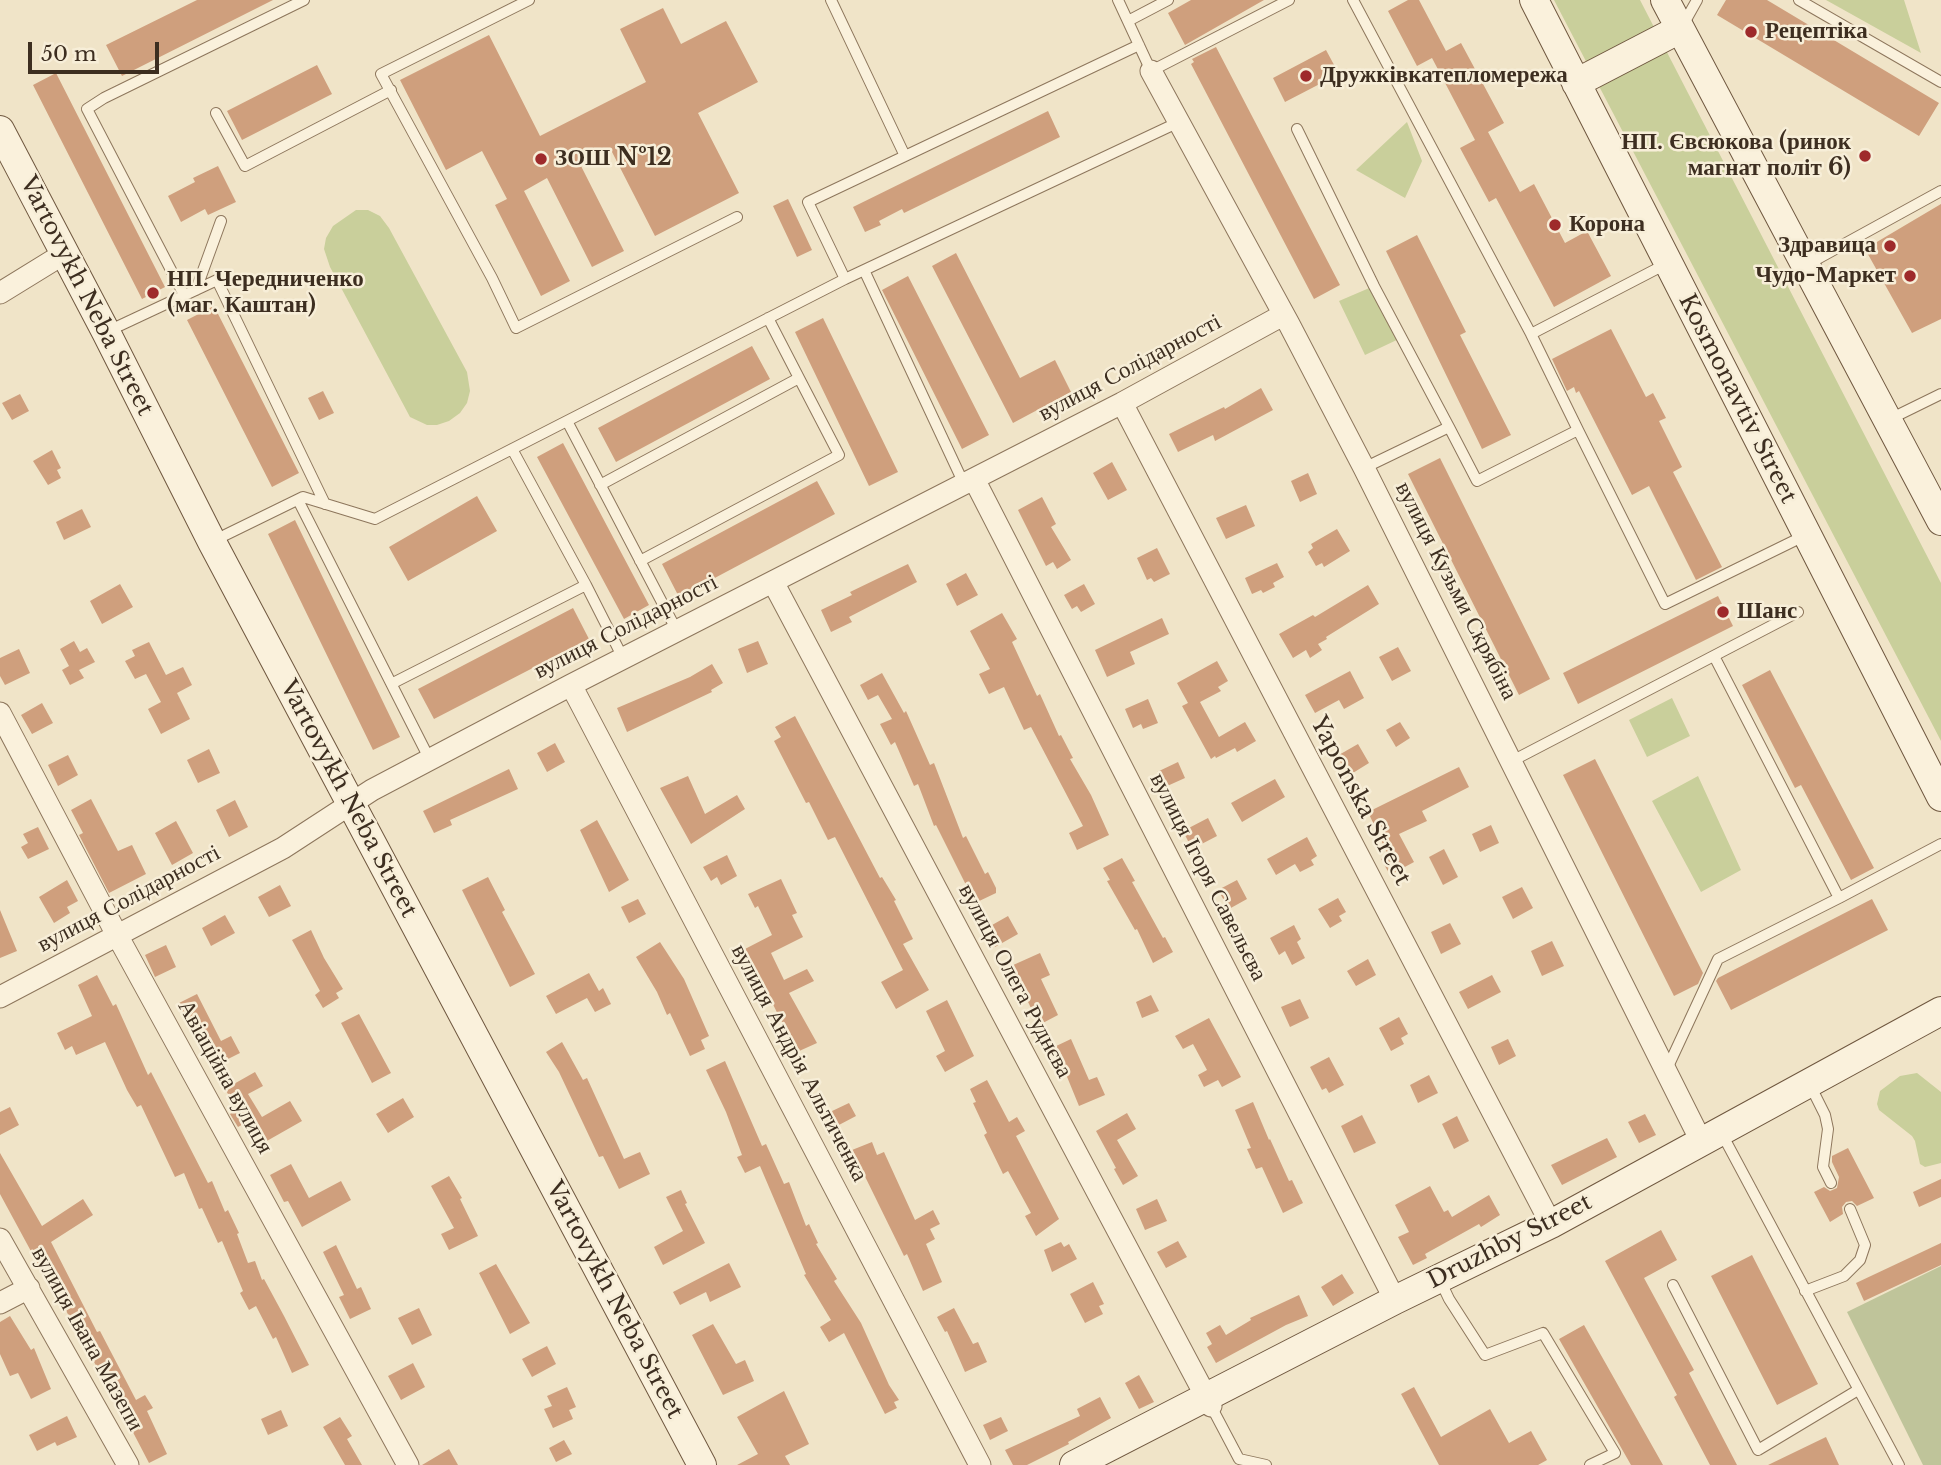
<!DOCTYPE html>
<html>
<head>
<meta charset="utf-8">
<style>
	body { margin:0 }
	#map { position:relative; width:1941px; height:1465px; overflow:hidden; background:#f0e4c8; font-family:"Libre Baskerville",serif }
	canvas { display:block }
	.scale { position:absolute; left:28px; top:42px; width:131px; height:32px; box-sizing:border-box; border:4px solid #3d2e20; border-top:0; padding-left:9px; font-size:21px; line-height:24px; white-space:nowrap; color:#3d2e20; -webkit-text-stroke:5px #f7eed8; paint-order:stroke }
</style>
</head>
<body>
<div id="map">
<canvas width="1941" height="1465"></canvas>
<div class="scale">50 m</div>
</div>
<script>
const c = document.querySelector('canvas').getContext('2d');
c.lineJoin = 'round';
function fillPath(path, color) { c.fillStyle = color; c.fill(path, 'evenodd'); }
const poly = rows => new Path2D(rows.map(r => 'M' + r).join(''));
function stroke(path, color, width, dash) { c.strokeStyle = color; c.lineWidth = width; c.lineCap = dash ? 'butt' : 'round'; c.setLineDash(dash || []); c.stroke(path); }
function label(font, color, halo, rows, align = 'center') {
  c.font = font + ' "Libre Baskerville",serif'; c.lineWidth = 5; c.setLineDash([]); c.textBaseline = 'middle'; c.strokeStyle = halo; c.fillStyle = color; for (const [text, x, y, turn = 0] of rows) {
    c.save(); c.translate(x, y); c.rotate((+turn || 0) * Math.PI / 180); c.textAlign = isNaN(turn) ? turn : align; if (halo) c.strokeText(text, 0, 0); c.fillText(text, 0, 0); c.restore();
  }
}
fillPath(poly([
	[1554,0,1640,0,1941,583,1941,741],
	[1826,0,1904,0,1921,53],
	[1407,122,1422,161,1405,198,1356,170],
	[356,210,368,210,380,216,389,228,467,372,470,391,467,403,460,413,449,421,437,425,427,425,410,417,330,267,324,249,326,238,333,226],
	[1374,286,1401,338,1365,355,1339,301],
	[1672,698,1690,736,1647,757,1629,720],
	[1698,776,1741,870,1701,892,1652,801],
	[1917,1073,1941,1092,1941,1163,1925,1167,1920,1164,1915,1141,1912,1136,1879,1110,1877,1104,1880,1091,1900,1076]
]), '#c9cf9b');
fillPath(poly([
	[1941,1266,1941,1465,1923,1465,1847,1312]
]), '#bfc49a');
fillPath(poly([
	[197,0,273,0,122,76,106,45],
	[1191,0,1264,0,1185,45,1168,13],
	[1408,0,1419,0,1446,51,1461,43,1504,123,1488,132,1520,192,1534,184,1565,243,1587,231,1611,276,1554,307,1496,198,1489,202,1460,148,1475,140,1432,58,1417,66,1388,11],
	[1726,0,1767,0,1939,103,1919,136,1717,15],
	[663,8,681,44,726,21,758,82,698,113,739,193,655,236,611,150,581,166,624,251,592,267,547,178,524,191,570,281,541,296,495,205,507,199,482,151,446,170,400,80,489,35,540,136,646,82,620,29],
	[1216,47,1340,285,1314,299,1191,64,1194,62,1192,59],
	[1326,50,1339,74,1285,102,1273,78],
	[317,65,332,94,242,140,227,111],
	[56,73,165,287,142,299,33,85],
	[1048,111,1060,137,904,213,902,209,879,221,881,225,865,232,853,207],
	[218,166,236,202,208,215,205,209,181,222,168,196,195,182,193,178],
	[788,199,812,250,797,257,773,206],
	[1941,204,1941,319,1912,333,1865,249],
	[1417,235,1466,332,1460,335,1511,435,1482,449,1386,251],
	[956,253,1020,378,1055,360,1071,392,1013,423,932,266],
	[908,276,989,435,962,449,882,290],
	[214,306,299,473,272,487,187,320],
	[823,318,898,472,869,486,795,332],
	[1611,329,1646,397,1653,393,1666,418,1659,421,1682,467,1673,472,1722,567,1696,580,1649,486,1632,495,1579,391,1576,393,1574,387,1567,391,1552,359],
	[752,346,770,379,616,462,598,428],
	[1261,388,1273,410,1215,441,1213,435,1178,452,1169,434,1224,407,1225,409],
	[323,391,334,413,319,420,308,398],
	[20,394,29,411,12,420,2,403],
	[563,443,649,605,624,619,537,457],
	[52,450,61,468,57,470,61,478,48,485,33,461],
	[1440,458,1550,679,1519,695,1408,474],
	[1112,462,1127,490,1108,500,1093,473],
	[1308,473,1317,494,1300,502,1291,481],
	[817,481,835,514,679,597,662,564],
	[477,496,497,531,408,581,389,547],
	[1042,497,1056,524,1051,527,1071,560,1057,569,1053,562,1046,566,1018,510],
	[1246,505,1255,526,1226,539,1216,518],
	[82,509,91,527,64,540,56,522],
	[295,520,400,737,373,750,268,534],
	[1337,529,1350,551,1324,567,1322,563,1316,566,1308,552,1313,548,1311,544],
	[1157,548,1170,574,1154,582,1151,578,1147,580,1137,558],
	[1277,563,1284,577,1273,583,1275,587,1263,593,1261,590,1252,594,1245,578],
	[908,564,917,582,849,617,852,622,831,632,821,610,852,595,850,592],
	[966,573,978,595,957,606,946,584],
	[120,584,133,607,102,624,90,601],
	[1084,584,1095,604,1081,612,1077,606,1072,609,1064,595],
	[1368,585,1379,604,1326,637,1327,639,1318,644,1322,650,1310,658,1306,650,1293,658,1279,634,1313,615,1315,617],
	[1718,596,1733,626,1578,704,1563,673],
	[573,608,589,639,434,719,418,689],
	[1002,613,1017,639,1012,642,1037,696,1040,694,1059,736,1061,735,1073,758,1070,759,1091,795,1109,835,1077,850,1069,833,1083,826,1031,727,1024,730,1004,687,989,694,979,674,990,669,970,631],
	[1162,618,1169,634,1130,652,1135,664,1107,677,1095,650],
	[74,641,80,652,87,648,95,662,79,670,84,678,70,685,62,670,69,666,60,649],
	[758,641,768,664,747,673,738,649],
	[149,642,166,675,183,667,192,685,177,693,190,719,161,734,148,709,161,702,146,674,135,679,125,661,135,656,132,650],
	[1398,647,1411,671,1392,681,1379,657],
	[19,649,30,673,5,685,0,676,0,658],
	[1217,661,1228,681,1218,687,1221,691,1200,702,1219,737,1245,722,1256,741,1237,752,1235,748,1216,758,1215,756,1211,759,1182,706,1188,703,1177,683],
	[712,664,723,683,711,690,712,692,627,732,617,708,690,677],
	[1770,670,1874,868,1851,880,1801,785,1795,788,1742,685],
	[1350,671,1364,698,1344,709,1339,700,1315,713,1305,695],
	[882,673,904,713,906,711,930,765,934,763,963,838,966,836,985,874,988,872,996,888,996,893,975,903,936,825,934,826,918,784,914,786,895,742,891,745,880,724,892,719,878,695,868,700,860,685],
	[1148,699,1158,723,1143,729,1141,724,1133,728,1125,709],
	[42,703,53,723,32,734,21,715],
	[795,716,880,878,882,877,896,900,894,901,913,939,903,944,929,990,896,1009,881,982,903,970,835,837,828,840,809,802,806,803,774,741,781,737,775,727],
	[1400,722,1410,738,1396,747,1386,730],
	[555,743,565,762,547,772,537,753],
	[1358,744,1369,763,1348,776,1337,756],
	[209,749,220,773,198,783,187,760],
	[68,755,78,775,58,786,48,765],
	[1595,759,1703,973,1698,984,1674,996,1563,775],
	[1178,762,1185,778,1165,787,1157,772],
	[1459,767,1469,787,1422,811,1427,821,1399,834,1414,862,1390,875,1381,859,1388,855,1368,812],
	[509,769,518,789,450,820,452,825,434,833,423,811],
	[688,776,705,814,737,795,745,809,691,844,660,788],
	[1275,779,1285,797,1242,822,1231,803],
	[91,799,118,851,132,845,146,874,109,893,79,835,83,833,71,810],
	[235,800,248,827,229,837,216,810],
	[1208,818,1217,836,1192,849,1183,831],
	[597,820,629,880,609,892,580,830],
	[176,821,193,853,172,865,155,833],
	[1491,825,1499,843,1480,852,1472,834],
	[38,827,49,849,28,859,21,847,28,843,23,834],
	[1307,837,1317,856,1311,860,1314,865,1300,872,1295,864,1276,875,1267,859],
	[1444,849,1458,877,1443,885,1429,857],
	[727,855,737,876,721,885,717,877,711,881,703,867],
	[1122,858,1135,881,1132,882,1163,938,1165,937,1173,952,1153,963,1137,929,1135,930,1107,881,1110,880,1103,868],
	[488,877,505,910,502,912,535,974,510,987,462,890],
	[781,879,797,913,792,915,803,937,771,953,784,980,807,969,814,981,789,993,817,1043,797,1052,745,949,772,935,758,906,755,908,748,894],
	[67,880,78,901,67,907,70,913,54,923,39,897],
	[1237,880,1247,899,1229,909,1218,890],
	[280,885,291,906,269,917,258,897],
	[1522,887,1533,908,1513,919,1502,897],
	[1338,898,1346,912,1339,916,1342,921,1330,928,1318,909],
	[638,899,646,914,629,923,621,907],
	[1872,899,1888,930,1731,1010,1716,981,1718,978],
	[0,910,17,951,0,958],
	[225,915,235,933,211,946,202,928],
	[1008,916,1018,934,995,947,985,929],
	[1450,923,1461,944,1441,954,1431,932],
	[1294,925,1301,939,1297,942,1305,958,1292,965,1285,951,1279,955,1270,938],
	[311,930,324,958,343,989,336,993,339,998,323,1008,315,995,320,991,292,940],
	[1552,941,1564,966,1542,976,1531,951],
	[660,942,684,979,709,1036,701,1040,705,1049,690,1056,670,1013,667,1015,657,992,636,957],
	[166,945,176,967,155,977,145,955],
	[1040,953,1050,975,1041,979,1058,1015,1039,1025,1011,966],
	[1368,959,1376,975,1356,986,1347,971],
	[589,973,599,991,603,988,611,1004,595,1012,587,998,556,1014,546,996],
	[97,975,113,1006,116,1004,148,1075,151,1072,208,1183,212,1181,225,1212,228,1210,239,1233,237,1234,248,1263,255,1261,262,1280,264,1279,284,1316,309,1365,292,1373,276,1337,273,1339,256,1306,249,1310,240,1293,243,1291,222,1241,218,1243,202,1208,199,1209,184,1173,175,1177,141,1105,137,1107,127,1090,105,1042,76,1055,72,1046,65,1050,57,1033,92,1016,78,985],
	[1492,975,1501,992,1468,1009,1459,992],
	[197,994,221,1041,231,1036,240,1053,212,1067,193,1029,190,1030,177,1004],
	[1151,995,1159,1011,1142,1018,1136,1002],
	[1300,999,1309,1018,1290,1027,1281,1007],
	[947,1000,974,1056,945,1072,936,1056,945,1051,926,1011],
	[359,1014,391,1073,372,1083,341,1023],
	[1399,1017,1408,1034,1401,1038,1404,1044,1391,1051,1379,1028],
	[1209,1018,1241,1077,1222,1087,1218,1080,1204,1087,1198,1075,1207,1070,1193,1044,1183,1049,1175,1036],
	[1071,1039,1089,1080,1097,1077,1105,1095,1079,1106,1063,1067,1060,1068,1052,1048],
	[1508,1039,1516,1056,1499,1065,1491,1047],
	[562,1042,583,1080,587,1078,624,1159,640,1152,650,1174,619,1189,603,1156,599,1157,559,1072,546,1052],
	[1329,1057,1344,1085,1329,1093,1326,1088,1322,1090,1310,1067],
	[725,1061,762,1146,766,1144,784,1184,789,1182,806,1226,809,1224,818,1243,816,1244,837,1279,834,1281,861,1323,889,1385,899,1400,894,1402,897,1408,885,1414,844,1333,829,1342,820,1327,831,1320,804,1275,806,1274,760,1166,745,1173,737,1157,742,1155,726,1112,706,1070],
	[255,1072,263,1086,248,1094,262,1117,290,1101,302,1121,258,1146,245,1123,238,1127,230,1114,237,1109,225,1089],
	[1429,1075,1438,1093,1418,1103,1410,1085],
	[987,1080,1009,1122,1017,1117,1025,1131,1016,1136,1059,1219,1036,1236,1025,1216,1031,1213,1008,1171,1003,1174,984,1135,987,1133,973,1103,976,1102,970,1089],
	[403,1098,414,1117,388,1133,376,1114],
	[1253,1102,1269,1140,1270,1139,1289,1181,1292,1180,1303,1203,1283,1213,1262,1167,1256,1169,1247,1149,1251,1148,1235,1110],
	[849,1103,856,1116,837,1126,830,1112],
	[10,1107,19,1125,0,1135,0,1112],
	[1127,1113,1136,1129,1117,1140,1138,1176,1123,1185,1114,1169,1116,1168,1096,1131],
	[1645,1114,1656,1135,1639,1143,1628,1122],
	[1362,1115,1376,1143,1354,1153,1341,1126],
	[1457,1116,1469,1141,1454,1149,1442,1124],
	[1607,1138,1617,1157,1562,1185,1551,1165],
	[872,1142,877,1155,884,1152,915,1220,933,1210,940,1224,930,1229,935,1239,926,1244,942,1282,923,1291,907,1254,904,1256,852,1150],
	[1848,1148,1874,1198,1857,1206,1852,1201,1846,1202,1842,1207,1843,1214,1830,1222,1814,1192,1824,1187,1830,1191,1837,1188,1839,1177,1832,1162,1832,1156],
	[0,1153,42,1226,83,1199,93,1215,51,1242,97,1332,100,1331,136,1400,145,1395,153,1408,147,1411,167,1454,149,1463,111,1390,109,1391,92,1358,90,1359,55,1288,52,1290,0,1194],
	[291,1164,309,1198,341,1181,351,1200,302,1227,288,1201,284,1202,270,1175],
	[449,1176,462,1198,460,1199,478,1236,449,1250,441,1234,454,1228,431,1186],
	[1941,1179,1941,1197,1919,1207,1913,1192],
	[1430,1186,1444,1212,1448,1210,1452,1217,1489,1195,1500,1215,1481,1227,1479,1224,1425,1254,1427,1258,1413,1265,1398,1237,1409,1232,1395,1205],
	[681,1190,687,1203,685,1204,705,1243,663,1265,654,1247,683,1231,666,1197],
	[1157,1199,1167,1221,1145,1230,1136,1209],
	[1661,1230,1677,1260,1644,1278,1694,1370,1689,1373,1737,1465,1710,1465,1674,1397,1677,1395,1605,1261],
	[1178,1241,1187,1257,1166,1268,1157,1252],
	[1061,1242,1064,1247,1069,1244,1077,1259,1052,1272,1044,1250],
	[1941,1243,1941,1265,1864,1301,1856,1283],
	[336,1245,357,1289,361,1287,371,1309,350,1319,339,1297,344,1295,323,1252],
	[1752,1255,1818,1384,1777,1405,1711,1276],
	[729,1263,741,1287,710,1302,706,1292,680,1305,673,1292],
	[496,1264,530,1323,510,1334,479,1273],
	[1342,1274,1354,1293,1333,1306,1321,1287],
	[1093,1282,1104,1304,1099,1306,1103,1314,1085,1323,1070,1294],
	[1299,1295,1308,1316,1286,1325,1216,1363,1207,1347,1212,1344,1206,1333,1220,1325,1226,1335,1251,1320,1250,1318],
	[419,1308,432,1335,412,1345,398,1318],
	[954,1308,973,1344,978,1342,987,1362,965,1372,947,1331,945,1332,937,1317],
	[10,1316,31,1350,34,1348,51,1389,31,1399,18,1373,10,1376,0,1354,0,1322],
	[713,1324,736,1364,745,1360,754,1381,723,1395,692,1335],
	[1584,1325,1663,1465,1631,1465,1559,1339],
	[547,1346,556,1364,532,1377,522,1359],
	[413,1363,425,1387,401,1400,388,1376],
	[1139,1375,1154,1402,1139,1409,1125,1383],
	[567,1387,576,1407,569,1410,573,1419,553,1428,544,1409,552,1406,547,1396],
	[1414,1387,1441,1437,1490,1409,1509,1443,1531,1431,1547,1460,1538,1465,1439,1465,1401,1394],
	[784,1391,809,1444,785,1456,790,1465,737,1465,758,1454,737,1417],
	[1100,1397,1111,1418,1068,1442,1069,1444,1027,1465,1013,1465,1005,1450,1080,1416,1077,1409],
	[281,1410,288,1426,268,1435,261,1419],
	[67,1416,77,1437,57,1446,55,1442,37,1451,29,1435],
	[340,1417,352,1436,347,1439,362,1465,345,1465,323,1427],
	[1001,1417,1008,1431,990,1440,983,1425],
	[1826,1437,1839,1465,1768,1465],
	[564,1440,572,1454,556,1462,549,1448],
	[449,1449,458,1465,422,1465]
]), '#cf9f7d');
const lane = poly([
	[529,0,381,74,492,278,516,328,737,217],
	[1118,0,1151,71,1289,0],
	[1353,0,1531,334,1668,263],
	[1799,0,1941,82],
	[1128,21,1168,0],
	[1683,25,1697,0],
	[216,113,245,166,391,90],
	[1297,129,1374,286,1449,427,1364,468],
	[905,156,1139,45],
	[1808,264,1941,191],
	[864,270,964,484],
	[845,279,1179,122],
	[196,290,221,221],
	[184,295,87,109,104,98,304,0],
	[768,318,799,378],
	[106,332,217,280,325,504],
	[1531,334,1578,430],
	[1890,419,1941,394],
	[567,421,677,631],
	[1449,427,1477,481,1578,430,1665,604,1806,535],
	[600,485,799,378,839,455,640,561],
	[298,500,430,760],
	[213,541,303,497,375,519,845,279,808,202,905,156,831,0],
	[586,585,623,658],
	[393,683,586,585,512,449],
	[1512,761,1798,612],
	[1839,898,1941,844],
	[1666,1071,1718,959,1839,898,1714,656],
	[1809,1083,1825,1115,1828,1129,1823,1167,1831,1183],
	[1722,1134,1899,1465],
	[1440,1280,1449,1299,1485,1355,1543,1333,1615,1453,1590,1465],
	[1673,1285,1758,1450,1858,1390],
	[1805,1291,1844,1276,1860,1260,1865,1245,1850,1209],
	[1211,1406,1239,1459,1266,1465]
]);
const street = poly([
	[1151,71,1289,324,1364,468,1701,1141],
	[0,293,65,253],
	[1122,403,1551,1224],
	[974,479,1395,1300],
	[773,582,1211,1406],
	[571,685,980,1465],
	[0,713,117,935,408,1465],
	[0,997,283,848,372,790,571,685,1122,403,1283,315],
	[0,1239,128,1465],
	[0,1303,29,1288]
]);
const secondary = poly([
	[1534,0,1941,797],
	[1665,0,1941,521],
	[1576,83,1680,29],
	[0,130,106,332,212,542,702,1465],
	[1074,1465,1395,1300,1551,1224,1941,1011]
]);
stroke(lane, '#8d765c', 12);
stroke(street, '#8d765c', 23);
stroke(secondary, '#6f573f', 30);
stroke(lane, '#faf1dc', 10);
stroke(street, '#faf1dc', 21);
stroke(secondary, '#faf1dc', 28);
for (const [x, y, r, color] of [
	[1751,32,7,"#9e2a2b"],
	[1306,76,7,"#9e2a2b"],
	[1865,156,7,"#9e2a2b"],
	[541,159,7,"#9e2a2b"],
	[1555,225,7,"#9e2a2b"],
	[1890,246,7,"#9e2a2b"],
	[1910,276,7,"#9e2a2b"],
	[153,293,7,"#9e2a2b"],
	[1723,612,7,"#9e2a2b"]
]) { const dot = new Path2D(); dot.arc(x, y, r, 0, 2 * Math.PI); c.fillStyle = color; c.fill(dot); stroke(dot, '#f7eed8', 2.5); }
label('bold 23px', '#3d2e20', '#f7eed8', [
	["Рецептіка",1765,32],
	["Дружківкатепломережа",1320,76],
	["НП. Євсюкова (ринок",1851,143,"right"],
	["магнат політ 6)",1851,169,"right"],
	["ЗОШ №12",555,159],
	["Корона",1569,225],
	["Здравица",1876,246,"right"],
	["Чудо-Маркет",1896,276,"right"],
	["НП. Чередниченко",167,280],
	["(маг. Каштан)",167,306],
	["Шанс",1737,612]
], 'left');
label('23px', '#3d2e20', '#f7eed8', [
	["Vartovykh Neba Street",86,296,63],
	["вулиця Солідарності",1130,368,-28],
	["Kosmonavtiv Street",1737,399,63],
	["вулиця Кузьми Скрябіна",1456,591,63],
	["вулиця Солідарності",626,627,-27],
	["Vartovykh Neba Street",348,799,62],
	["Yaponska Street",1360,801,62],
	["вулиця Ігоря Савельєва",1208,877,63],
	["вулиця Солідарності",129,899,-28],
	["вулиця Олега Руднєва",1015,981,62],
	["вулиця Андрія Альтиченка",799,1063,62],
	["Авіаційна вулиця",225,1077,61],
	["Druzhby Street",1510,1242,-27],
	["Vartovykh Neba Street",614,1300,62],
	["вулиця Івана Мазепи",87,1339,61]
]);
</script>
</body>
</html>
